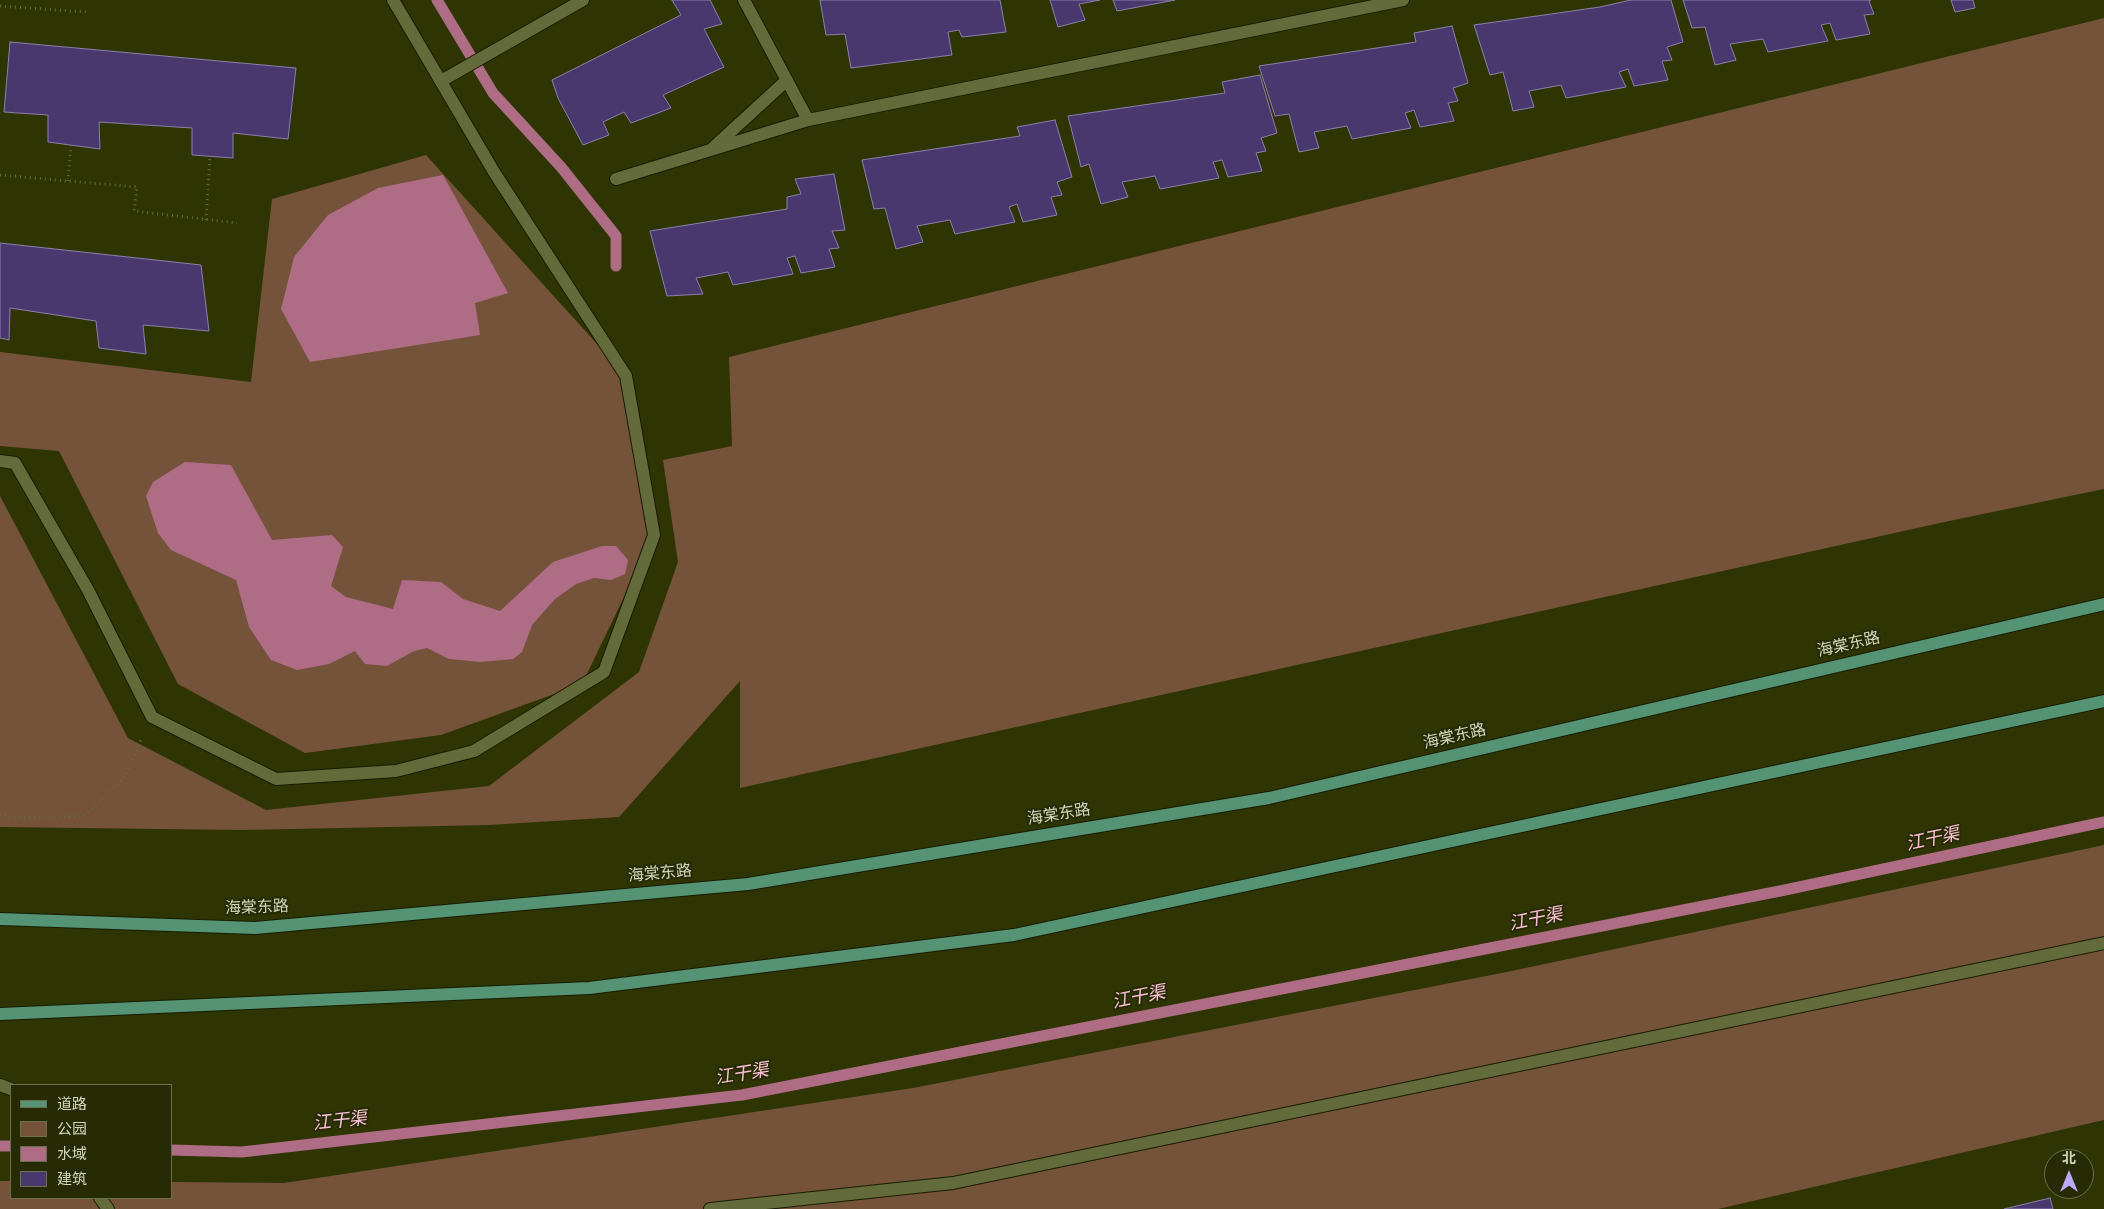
<!DOCTYPE html>
<html>
<head>
<meta charset="utf-8">
<style>
	body { margin:0 }
	#map { position:relative; width:2104px; height:1209px; overflow:hidden; background:#2f3502; font-family:Overpass,"Noto Sans SC",sans-serif }
	canvas { display:block }
	.legend { position:absolute; left:10px; top:1084px; width:162px; height:115px; box-sizing:border-box; background:#262b05; border:1px solid #6a6f4f; margin:0; padding:6px 9px; list-style:none; font-size:15px; color:#d1d6bd }
	.legend li { display:flex; align-items:center; gap:10px; height:25px }
	.legend b { width:25px; border:1px solid #6a6f4f }
	.north { position:absolute; left:2044px; top:1149px; width:50px; height:50px; box-sizing:border-box; background:#262b05; border:1px solid #6a6f4f; border-radius:50%; rotate:0deg; font-size:14px; font-weight:700; line-height:20px; text-align:center; color:#d1d6bd }
	.north::after { content:''; display:block; margin:auto; width:18px; height:22px; background:#bea9f4; clip-path:polygon(50% 0,100% 100%,50% 72%,0 100%) }
</style>
</head>
<body>
<div id="map">
<canvas width="2104" height="1209"></canvas>
<ul class="legend">
<li><b style="height:6px;background:#549373"></b>道路</li>
<li><b style="height:14px;background:#74533a"></b>公园</li>
<li><b style="height:14px;background:#af6d85"></b>水域</li>
<li><b style="height:14px;background:#49386d"></b>建筑</li>
</ul>
<div class="north">北</div>
</div>
<script>
const c = document.querySelector('canvas').getContext('2d');
c.lineJoin = 'round';
function fillPath(path, color) { c.fillStyle = color; c.fill(path, 'evenodd'); }
const poly = rows => new Path2D(rows.map(r => 'M' + r).join(''));
function stroke(path, color, width, dash) { c.strokeStyle = color; c.lineWidth = width; c.lineCap = dash ? 'butt' : 'round'; c.setLineDash(dash || []); c.stroke(path); }
function label(font, color, halo, rows, align = 'center') {
  c.font = font + ' Overpass,"Noto Sans SC",sans-serif'; c.lineWidth = 4; c.setLineDash([]); c.textBaseline = 'middle'; c.strokeStyle = halo; c.fillStyle = color; for (const [text, x, y, turn = 0] of rows) {
    c.save(); c.translate(x, y); c.rotate((+turn || 0) * Math.PI / 180); c.textAlign = isNaN(turn) ? turn : align; if (halo) c.strokeText(text, 0, 0); c.fillText(text, 0, 0); c.restore();
  }
}
fillPath(poly([
	[2104,18,2104,489,1949,521,740,788,740,681,619,817,489,825,242,830,0,827,0,496,128,738,266,810,489,786,639,672,678,562,663,460,732,446,729,357],
	[426,155,626,376,654,535,582,684,441,735,305,753,178,684,59,451,0,446,0,352,251,382,272,199],
	[2104,845,2104,1120,1718,1209,0,1209,0,1181,11,1181,11,1198,171,1198,171,1182,284,1183,913,1088,1507,972]
]), '#74533a');
fillPath(poly([
	[443,175,508,293,475,303,480,335,310,362,281,309,294,257,328,215,378,188],
	[185,462,231,465,272,540,332,535,343,547,331,586,346,597,393,609,402,580,441,582,463,599,500,611,553,562,602,546,616,546,628,560,625,574,611,580,594,578,576,584,555,599,532,625,522,652,513,659,480,662,449,659,427,648,414,651,387,666,365,664,355,651,329,664,297,670,271,660,249,627,236,580,171,550,158,533,146,496,153,482]
]), '#af6d85');
stroke(poly([
	[437,0,493,93,561,167,616,236,616,266],
	[0,1146,11,1146],
	[171,1150,242,1152,742,1095,1785,890,2104,822]
]), '#af6d85', 11);
const building = poly([
	[672,0,710,0,722,24,704,29,724,67,663,95,671,108,631,123,624,112,603,122,609,135,583,145,558,98,552,80,681,15,672,0],
	[820,0,1000,0,1006,32,962,37,959,30,948,32,952,55,851,68,845,34,826,35,820,0],
	[1050,0,1100,0,1079,4,1085,20,1058,27,1050,0],
	[1113,0,1175,0,1117,11,1113,0],
	[1631,0,1671,0,1683,42,1667,47,1672,60,1662,61,1668,80,1634,86,1628,69,1619,72,1626,87,1566,98,1561,85,1529,91,1534,107,1513,111,1503,72,1490,75,1474,25,1600,7,1631,0],
	[1683,0,1871,0,1869,1,1874,14,1864,15,1870,34,1836,40,1830,23,1821,25,1828,41,1768,52,1763,39,1730,44,1736,60,1715,65,1705,27,1692,28,1683,0],
	[1951,0,1973,0,1975,8,1955,12,1951,0],
	[1452,26,1468,83,1453,88,1458,101,1448,103,1454,121,1420,127,1414,110,1405,113,1411,128,1352,139,1347,126,1314,132,1319,148,1299,152,1289,114,1275,116,1259,66,1416,42,1414,33,1452,26],
	[10,42,296,68,288,139,233,133,233,158,192,155,192,128,99,122,100,149,48,142,48,115,4,112,10,42],
	[1260,75,1277,133,1261,138,1266,151,1256,153,1262,171,1228,177,1222,160,1213,162,1219,178,1160,189,1155,176,1122,182,1128,197,1101,204,1089,164,1081,167,1068,116,1225,93,1222,82,1260,75],
	[1055,120,1072,177,1057,182,1062,195,1051,197,1057,215,1023,222,1017,204,1009,207,1015,222,955,234,950,220,917,226,923,242,896,249,885,208,874,209,862,160,1020,136,1017,127,1055,120],
	[834,174,845,230,832,231,839,248,829,249,835,267,801,273,795,256,787,258,793,274,733,285,728,272,696,278,703,294,667,296,650,231,787,209,787,197,801,194,795,179,834,174],
	[0,243,201,265,209,331,143,325,146,354,99,348,96,321,10,308,9,340,0,338,0,243],
	[2050,1198,2053,1209,2004,1209,2050,1198]
]);
fillPath(building, '#49386d');
stroke(building, '#8c7fae', 1);
const minor = poly([
	[744,0,808,120,1403,0],
	[441,81,583,0],
	[714,147,787,80],
	[616,179,808,120],
	[0,461,15,463,88,590,152,717,276,779,396,771,474,751,604,672,654,535,626,376,494,172,393,0],
	[0,1085,11,1089],
	[100,1198,108,1209],
	[710,1209,953,1183,2104,943]
]);
const major = poly([
	[0,919,255,928,748,884,1269,798,2104,604],
	[0,1014,589,988,1014,935,2104,701]
]);
stroke(minor, '#181c00', 14);
stroke(major, '#181c00', 14);
stroke(poly([
	[0,6,86,12],
	[0,175,137,187,134,211,237,223],
	[68,181,71,145],
	[206,220,210,156],
	[0,814,11,818,84,816,124,778,141,740]
]), '#656a40', 3, [1, 4]);
stroke(minor, '#636b3b', 12);
stroke(major, '#549373', 12);
label('16px', '#d1d6bd', '#262b05', [
	["海棠东路",1849,646,-13],
	["海棠东路",1455,738,-13],
	["海棠东路",1059,816,-9],
	["海棠东路",660,875,-5],
	["海棠东路",257,909,-2]
]);
label('italic 18px', '#fbc0d4', '#262b05', [
	["江干渠",1933,841,-12],
	["江干渠",1536,921,-11],
	["江干渠",1139,999,-11],
	["江干渠",742,1076,-9],
	["江干渠",340,1123,-6]
]);
</script>
</body>
</html>
